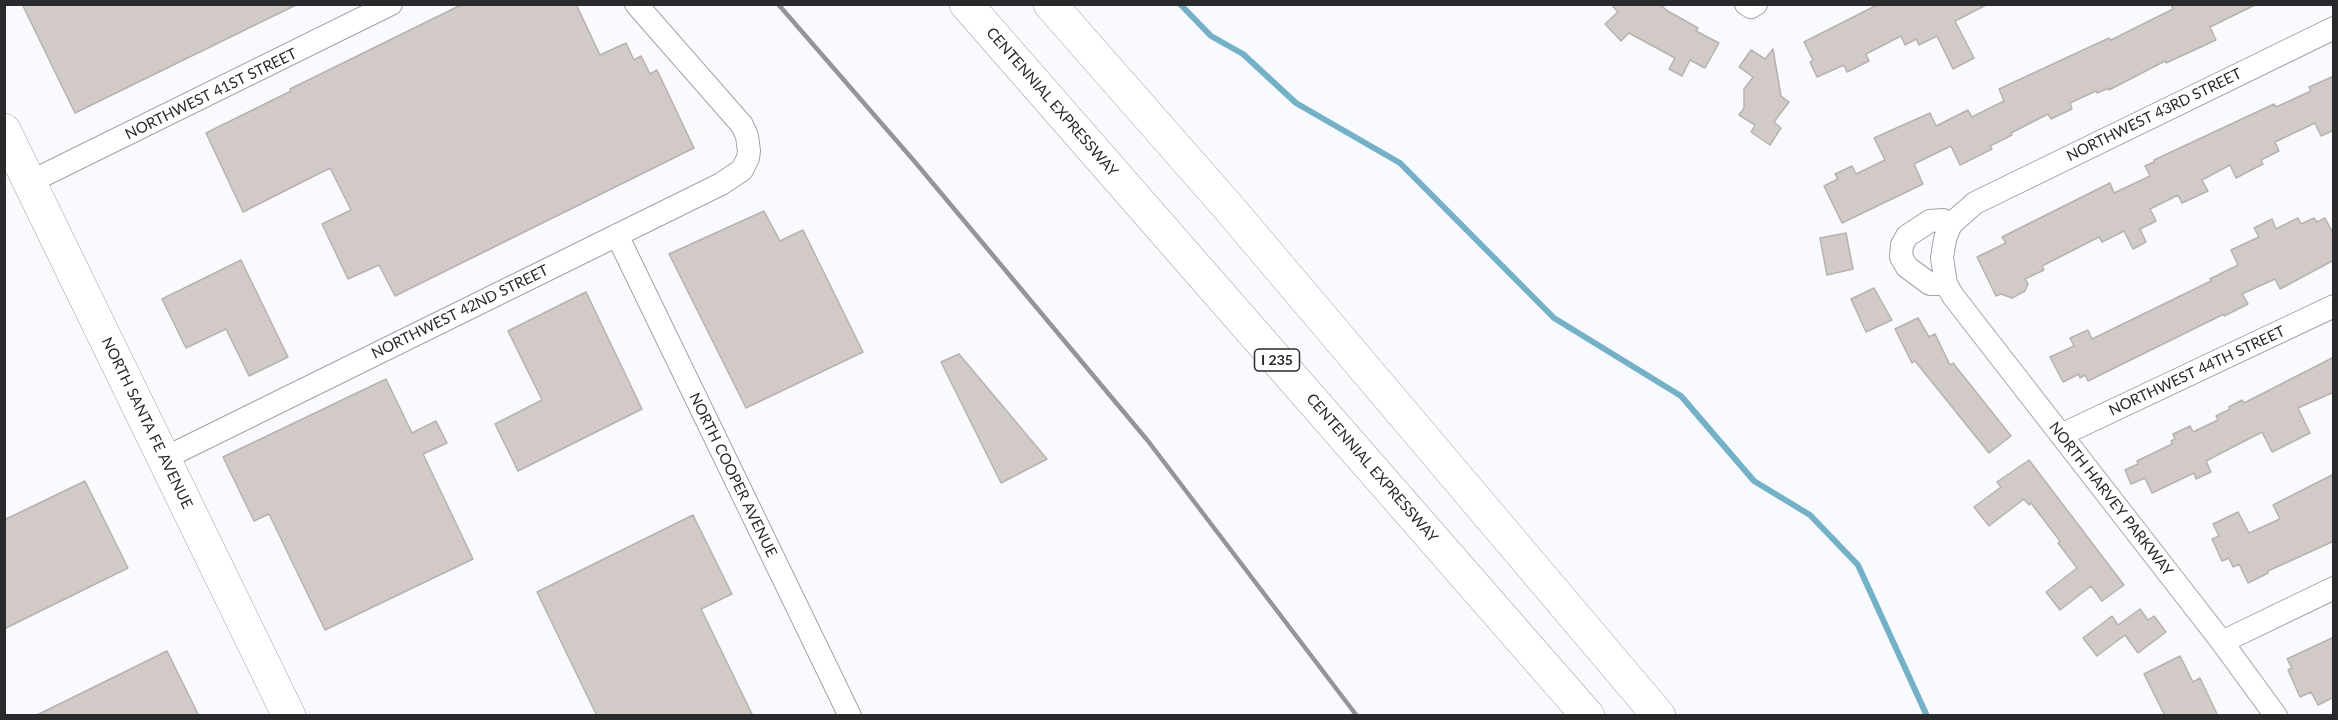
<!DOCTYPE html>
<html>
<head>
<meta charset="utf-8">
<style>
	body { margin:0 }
	#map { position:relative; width:2338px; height:720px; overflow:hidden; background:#f9faff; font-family:Lato,sans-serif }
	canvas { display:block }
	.frame { position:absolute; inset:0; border:6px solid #292a2c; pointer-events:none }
</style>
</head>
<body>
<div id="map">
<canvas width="2338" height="720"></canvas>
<div class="frame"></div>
</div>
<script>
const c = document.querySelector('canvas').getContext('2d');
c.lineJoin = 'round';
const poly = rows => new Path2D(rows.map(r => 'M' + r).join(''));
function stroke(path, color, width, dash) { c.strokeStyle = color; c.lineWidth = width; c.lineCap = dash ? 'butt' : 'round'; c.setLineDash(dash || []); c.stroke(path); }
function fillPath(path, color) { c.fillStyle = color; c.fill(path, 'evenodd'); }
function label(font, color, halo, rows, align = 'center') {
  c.font = font + ' Lato,sans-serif'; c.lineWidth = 4.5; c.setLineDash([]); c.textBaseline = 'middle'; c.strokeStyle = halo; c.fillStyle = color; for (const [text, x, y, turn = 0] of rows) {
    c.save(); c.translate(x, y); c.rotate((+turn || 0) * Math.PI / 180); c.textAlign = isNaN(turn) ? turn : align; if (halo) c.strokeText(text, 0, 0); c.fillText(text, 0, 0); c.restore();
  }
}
stroke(poly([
	[1180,4,1211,36,1243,54,1296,103,1400,163,1554,318,1681,396,1754,481,1810,515,1858,565,1927,716]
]), '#74b1c7', 6);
const building = poly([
	[22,4,298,4,75,113,22,4],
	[463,4,576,4,600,55,626,43,634,60,641,56,650,74,657,70,694,148,395,296,379,265,348,279,322,224,351,210,330,168,243,212,206,133,291,91,290,89,463,4],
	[1611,4,1660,4,1666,10,1698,28,1696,31,1719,43,1705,68,1690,60,1682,76,1669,69,1675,58,1629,33,1621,41,1605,24,1618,12,1611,4],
	[1879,4,1988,4,1955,21,1974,58,1953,69,1937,36,1919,45,1916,39,1905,45,1901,36,1866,54,1869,61,1847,72,1844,65,1817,77,1810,62,1813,60,1804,42,1879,4],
	[2171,4,2257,4,2210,27,2216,40,2166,63,2165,61,2109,90,2109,88,2097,93,2096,91,2070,103,2072,109,2051,119,2048,114,2011,133,2012,135,1990,146,1992,149,1960,165,1951,146,1914,164,1923,184,1842,223,1824,186,1838,179,1835,174,1852,166,1856,174,1885,160,1874,138,1930,113,1936,126,1968,110,1972,117,2004,101,1999,89,2109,38,2111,40,2173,9,2171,4],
	[1773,49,1781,96,1789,102,1774,122,1781,128,1770,145,1751,132,1755,125,1739,115,1744,108,1744,89,1753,77,1739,67,1751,50,1765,59,1773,49],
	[2334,76,2334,130,2321,136,2315,123,2275,142,2279,151,2261,160,2263,164,2236,178,2230,165,2202,180,2208,191,2182,203,2178,195,2150,209,2156,221,2140,229,2146,242,2133,249,2124,231,2102,242,2099,237,2042,266,2044,270,2025,279,2028,284,2025,291,2012,298,2001,294,1996,296,1977,257,2006,243,2002,237,2110,183,2114,193,2150,176,2145,166,2154,162,2154,160,2274,104,2276,107,2311,91,2309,87,2334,76],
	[764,211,780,241,803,230,863,352,746,408,669,254,764,211],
	[2298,218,2301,224,2314,218,2317,222,2325,218,2334,235,2334,260,2280,289,2275,279,2242,294,2248,304,2224,316,2224,314,2088,381,2085,375,2080,378,2079,374,2063,382,2050,357,2074,346,2070,338,2088,330,2092,339,2211,281,2210,279,2238,265,2231,250,2259,237,2254,228,2272,219,2276,229,2298,218],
	[1846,233,1853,269,1827,275,1820,238,1846,233],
	[241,260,288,357,249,376,226,329,186,348,162,299,241,260],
	[1874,288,1892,320,1866,332,1851,299,1874,288],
	[586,292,642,409,518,471,495,424,542,400,508,331,586,292],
	[1918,318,1929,337,1935,334,1950,365,1953,363,2011,436,1989,453,1915,361,1912,363,1895,329,1918,318],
	[959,354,1047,459,1001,483,941,362,959,354],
	[2334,357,2334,392,2298,408,2310,433,2272,452,2262,432,2206,461,2211,472,2196,479,2194,473,2152,493,2145,478,2131,484,2125,470,2138,464,2137,461,2172,444,2171,441,2175,439,2173,434,2190,426,2193,432,2218,420,2216,416,2230,409,2229,407,2242,400,2244,403,2334,357],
	[386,379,412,433,436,421,447,443,423,454,473,559,325,630,269,514,254,521,223,457,386,379],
	[2029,460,2124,585,2102,601,2091,586,2060,610,2046,592,2077,568,2058,543,2060,541,2031,503,2029,505,2024,499,1989,526,1974,507,2001,487,1997,482,2029,460],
	[2334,474,2334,541,2268,571,2268,573,2248,583,2239,564,2233,567,2229,558,2222,561,2212,539,2219,536,2213,524,2238,512,2249,533,2280,519,2273,505,2334,474],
	[85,481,128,568,4,629,4,520,85,481],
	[693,515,732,594,701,609,753,716,597,716,537,592,693,515],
	[2140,609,2148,620,2154,616,2166,632,2138,653,2125,635,2097,656,2083,638,2112,616,2118,625,2140,609],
	[2334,637,2334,697,2318,705,2311,692,2300,697,2288,670,2292,668,2287,659,2334,637],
	[167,651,199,716,35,716,167,651],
	[2180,656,2193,682,2200,678,2218,716,2165,716,2144,674,2180,656]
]);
fillPath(building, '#d1cac7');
stroke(building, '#b8b2af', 1.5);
const minor = poly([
	[1746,4,1751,7,1756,4],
	[30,182,391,4],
	[617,235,850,716],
	[1946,284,1930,284,1907,267,1901,257,1902,245,1907,236,1930,221,1943,220,1951,224],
	[2061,435,2334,306],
	[165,458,721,184,742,170,748,158,749,151,747,136,742,125,636,4],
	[2222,642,2334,588],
	[2276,716,2222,642,1953,296,1946,284,1942,258,1945,239,1951,224,1975,203,2334,28]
]);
const secondary = poly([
	[4,130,289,716]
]);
const motorway = poly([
	[966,4,1588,716],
	[1050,4,1229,208,1659,716]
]);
stroke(minor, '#a2a2a8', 24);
stroke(secondary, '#a2a2a8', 34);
stroke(motorway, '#a2a2a8', 34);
stroke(minor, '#fff', 22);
stroke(secondary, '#fff', 33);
stroke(motorway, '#fff', 33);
stroke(poly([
	[778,4,915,162,1148,441,1357,716]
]), '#949599', 4.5);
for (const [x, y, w] of [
	[1277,360,45]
]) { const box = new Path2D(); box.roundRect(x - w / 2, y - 11, w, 22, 4.5); c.fillStyle = '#fff'; c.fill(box); stroke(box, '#292a2c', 1.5); }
label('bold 14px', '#292a2c', null, [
	["I 235",1277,360]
]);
label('15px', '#292a2c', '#fff', [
	["NORTHWEST 41ST STREET",211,94,-26],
	["CENTENNIAL EXPRESSWAY",1052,102,49],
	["NORTHWEST 43RD STREET",2154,115,-26],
	["NORTHWEST 42ND STREET",460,312,-26],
	["NORTHWEST 44TH STREET",2197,371,-25],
	["NORTH SANTA FE AVENUE",147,423,64],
	["CENTENNIAL EXPRESSWAY",1372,468,49],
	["NORTH COOPER AVENUE",733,475,64],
	["NORTH HARVEY PARKWAY",2111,499,52]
]);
</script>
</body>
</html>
